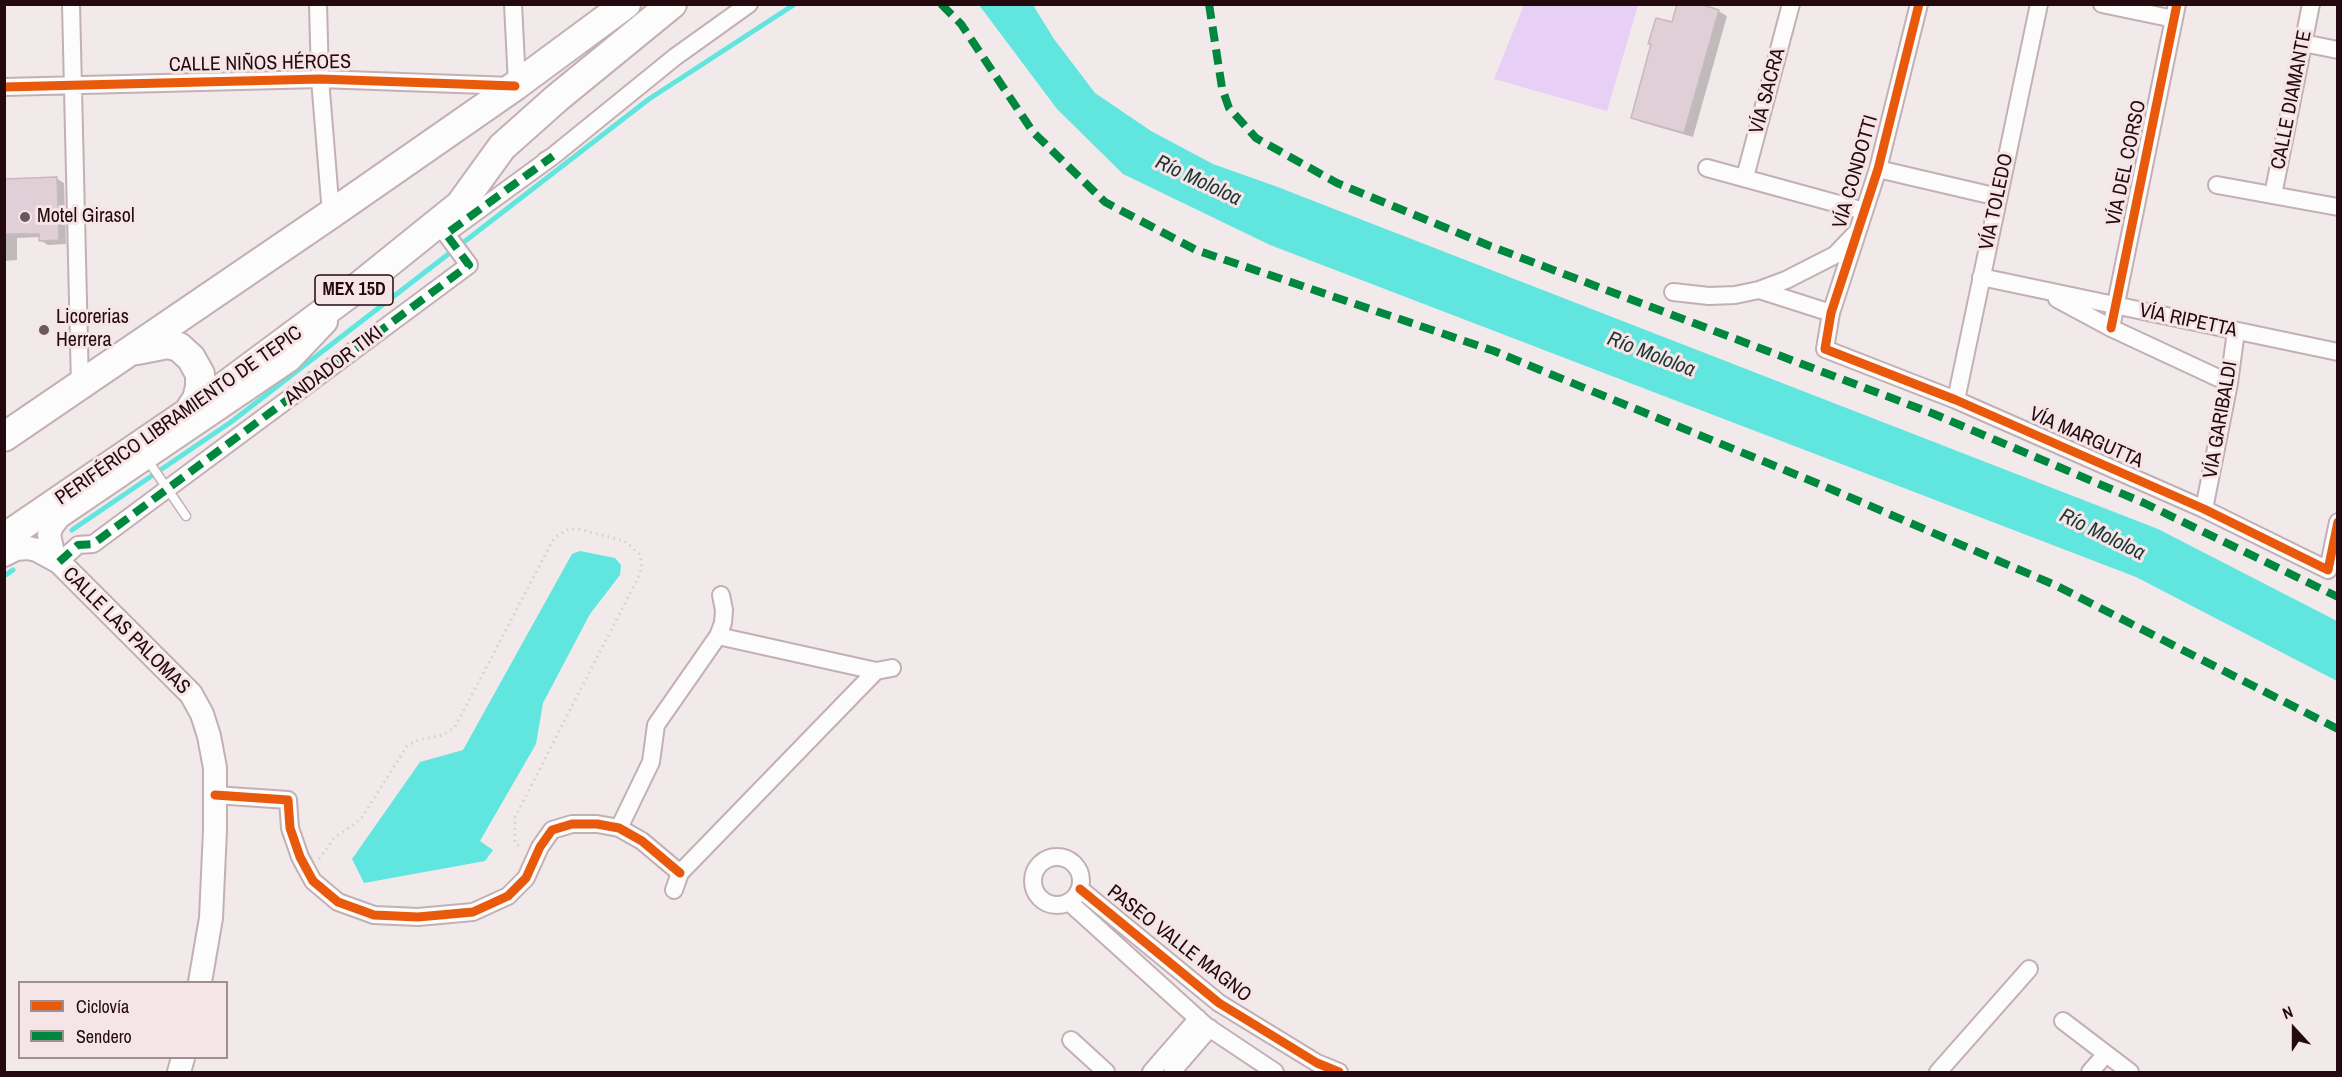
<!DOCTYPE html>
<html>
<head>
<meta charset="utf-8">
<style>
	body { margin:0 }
	#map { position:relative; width:2342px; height:1077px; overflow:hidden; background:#f2e9ea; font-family:"Archivo Narrow",sans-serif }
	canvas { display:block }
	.frame { position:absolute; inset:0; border:6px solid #24090f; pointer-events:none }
	.legend { position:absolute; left:18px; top:981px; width:210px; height:78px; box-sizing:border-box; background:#f6e5e7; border:2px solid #a28d91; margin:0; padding:8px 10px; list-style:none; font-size:18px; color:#24090f }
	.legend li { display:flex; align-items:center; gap:12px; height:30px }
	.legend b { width:30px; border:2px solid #a28d91 }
	.north { position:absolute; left:2264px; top:999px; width:60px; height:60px; -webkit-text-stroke:4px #f6e5e7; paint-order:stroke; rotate:339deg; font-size:16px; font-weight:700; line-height:24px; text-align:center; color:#24090f }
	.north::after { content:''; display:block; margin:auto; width:21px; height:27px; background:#24090f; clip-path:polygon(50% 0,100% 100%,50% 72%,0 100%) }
</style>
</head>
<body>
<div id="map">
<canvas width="2342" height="1077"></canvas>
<div class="frame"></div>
<ul class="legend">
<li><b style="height:8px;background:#e8590c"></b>Ciclovía</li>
<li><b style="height:8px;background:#00873e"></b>Sendero</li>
</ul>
<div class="north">N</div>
</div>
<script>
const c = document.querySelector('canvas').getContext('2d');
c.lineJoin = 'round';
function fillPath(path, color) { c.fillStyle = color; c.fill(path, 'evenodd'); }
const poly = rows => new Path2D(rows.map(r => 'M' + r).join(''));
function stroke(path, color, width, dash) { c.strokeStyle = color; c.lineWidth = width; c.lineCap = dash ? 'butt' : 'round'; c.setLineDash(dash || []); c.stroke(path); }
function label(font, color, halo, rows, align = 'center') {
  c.font = font + ' "Archivo Narrow",sans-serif'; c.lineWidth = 6; c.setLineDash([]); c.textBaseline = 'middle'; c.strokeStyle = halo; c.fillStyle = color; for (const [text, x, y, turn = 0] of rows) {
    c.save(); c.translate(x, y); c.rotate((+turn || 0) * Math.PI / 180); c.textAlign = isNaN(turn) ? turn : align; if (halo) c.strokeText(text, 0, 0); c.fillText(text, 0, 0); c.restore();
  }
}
fillPath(poly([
	[1524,5,1638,5,1607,111,1494,79]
]), '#e7cff6');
fillPath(poly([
	[979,5,1033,5,1054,39,1095,93,1151,131,1213,164,1275,186,2158,529,2337,621,2337,681,2136,577,1270,245,1123,174,1057,109],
	[580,551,615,558,621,565,620,575,590,614,543,703,536,744,480,841,493,850,485,861,364,883,352,859,420,762,463,750,572,554]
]), '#61e6df');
fillPath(poly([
	[1718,11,1727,16,1693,137,1641,122,1632,117,1673,24],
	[57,179,64,183,66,244,48,245,40,240,40,237,17,238,17,260,4,261,4,180]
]), '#0003');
stroke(poly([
	[72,530,231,422,649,99,795,4],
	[4,576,13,570]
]), '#61e6df', 5);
const building = poly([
	[1677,4,1700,4,1719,10,1684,133,1631,118,1651,44,1648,44,1656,18,1672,22,1677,4],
	[57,177,59,240,39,241,39,234,4,234,4,179,57,177]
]);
fillPath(building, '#e0cfd6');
stroke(building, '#c8b8bf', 1.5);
const lane = poly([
	[147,459,186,516]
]);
const street = poly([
	[71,4,80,386],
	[318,4,320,79,331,214],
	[513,4,517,84],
	[1919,4,1878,169,1831,313,1825,349,1956,400,2204,509,2328,570,2338,522],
	[2102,4,2174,19],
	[2303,43,2338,50],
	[4,87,320,79,513,86],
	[545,161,553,156,675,57,749,4],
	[1707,168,1864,211],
	[1878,169,1998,197],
	[1745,177,1791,4],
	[2217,185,2338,207],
	[2273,195,2311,4],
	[1981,277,2338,352],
	[1759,290,1831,313],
	[1673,292,1709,296,1735,295,1759,290,1786,280,1835,255,1856,233],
	[2057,299,2111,328,2229,383],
	[2111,328,2177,4],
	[1956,400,2039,4],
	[2204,509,2229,383,2236,331],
	[59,562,78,545,93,544,469,265,446,234,553,156],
	[718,636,876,671],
	[215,795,288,800,290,828,300,857,313,881,338,902,374,915,418,917,473,912,508,896,526,878,540,847,552,830,572,824,597,824,619,828,642,841,680,873],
	[619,828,651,762,656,725,718,636,723,623,724,610,721,595],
	'1033 881a24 24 0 1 1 48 0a24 24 0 1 1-48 0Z',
	[1080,889,1219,1003,1317,1063,1339,1072],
	[674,890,680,873,876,671,892,668],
	[1069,902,1206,1026,1275,1072],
	[2063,1021,2130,1072],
	[1071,1040,1106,1072],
	[1151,1072,1198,1018],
	[1172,1072,1210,1028],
	[1938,1072,2029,969],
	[2090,1072,2106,1054]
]);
const secondary = poly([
	[4,555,16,549,28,548,37,550,59,562,191,694,202,714,209,736,215,768,215,830,211,918,200,982],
	[59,562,53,553,49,535,52,526,59,517,290,360,326,322],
	[179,1072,183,1058]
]);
const highway = poly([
	[137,350,168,344,179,347,191,358,200,374,200,387,197,399,187,414],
	[4,437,331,214,515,86,626,4],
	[4,538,202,403,362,284,460,205,502,147,557,98,672,4]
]);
stroke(lane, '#c3b0b4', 11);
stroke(street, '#c3b0b4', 20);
stroke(secondary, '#c3b0b4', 26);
stroke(highway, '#c3b0b4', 32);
stroke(poly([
	[319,859,334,838,361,819,407,746,418,740,443,735,455,727,554,538,569,529,578,529,625,541,639,554,642,563,640,574,515,817,515,843,521,847]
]), '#d3d0d0', 3, [1.5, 4.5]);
stroke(lane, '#fdfcfc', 8);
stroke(street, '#fdfcfc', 16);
stroke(secondary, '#fdfcfc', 22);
stroke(highway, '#fdfcfc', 28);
stroke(poly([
	[941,4,961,24,1033,132,1105,202,1196,250,1494,351,1819,484,2055,585,2338,729],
	[1209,4,1222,88,1229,108,1256,138,1337,183,1490,246,1934,414,2144,503,2338,597],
	[59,562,78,545,93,544,469,265,446,234,553,156]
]), '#00873e', 8, [15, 8]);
stroke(poly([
	[1919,4,1878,169,1831,313,1825,349,1956,400,2204,509,2328,570,2338,522],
	[4,87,320,79,515,86],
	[2111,328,2177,4],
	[215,795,288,800,290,828,300,857,313,881,338,902,374,915,418,917,473,912,508,896,526,878,540,847,552,830,572,824,597,824,619,828,642,841,680,873],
	[1080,889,1219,1003,1317,1063,1339,1072]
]), '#e8590c', 9);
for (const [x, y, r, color] of [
	[25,217,6,"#6c575c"],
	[44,330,6,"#6c575c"]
]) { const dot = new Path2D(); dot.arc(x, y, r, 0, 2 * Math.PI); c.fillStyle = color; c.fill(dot); stroke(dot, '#f6e5e7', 2); }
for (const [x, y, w] of [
	[354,290,78]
]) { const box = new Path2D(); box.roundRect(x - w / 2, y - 15, w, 30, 4.5); c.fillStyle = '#f6e5e7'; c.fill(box); stroke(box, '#24090f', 1.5); }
label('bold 18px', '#24090f', null, [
	["MEX 15D",354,290]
]);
label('20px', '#24090f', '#f6e5e7', [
	["CALLE NIÑOS HÉROES",260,64,-1],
	["VÍA SACRA",1768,91,-75],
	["CALLE DIAMANTE",2292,100,-79],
	["VÍA DEL CORSO",2127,163,-78],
	["VÍA CONDOTTI",1856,172,-74],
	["VÍA TOLEDO",1997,202,-78],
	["VÍA RIPETTA",2188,321,12],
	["ANDADOR TIKI",334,366,-37],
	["PERIFÉRICO LIBRAMIENTO DE TEPIC",179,416,-35],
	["VÍA GARIBALDI",2221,420,-80],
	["VÍA MARGUTTA",2086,438,24],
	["CALLE LAS PALOMAS",126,631,45],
	["PASEO VALLE MAGNO",1179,944,38]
]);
label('20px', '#24090f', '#f6e5e7', [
	["Motel Girasol",37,217],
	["Licorerias",56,318],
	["Herrera",56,341]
], 'left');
label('italic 21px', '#1c3836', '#f6e5e7', [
	["Río Mololoa",1198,181,25],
	["Río Mololoa",1651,355,21],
	["Río Mololoa",2102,535,26]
]);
</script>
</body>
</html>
